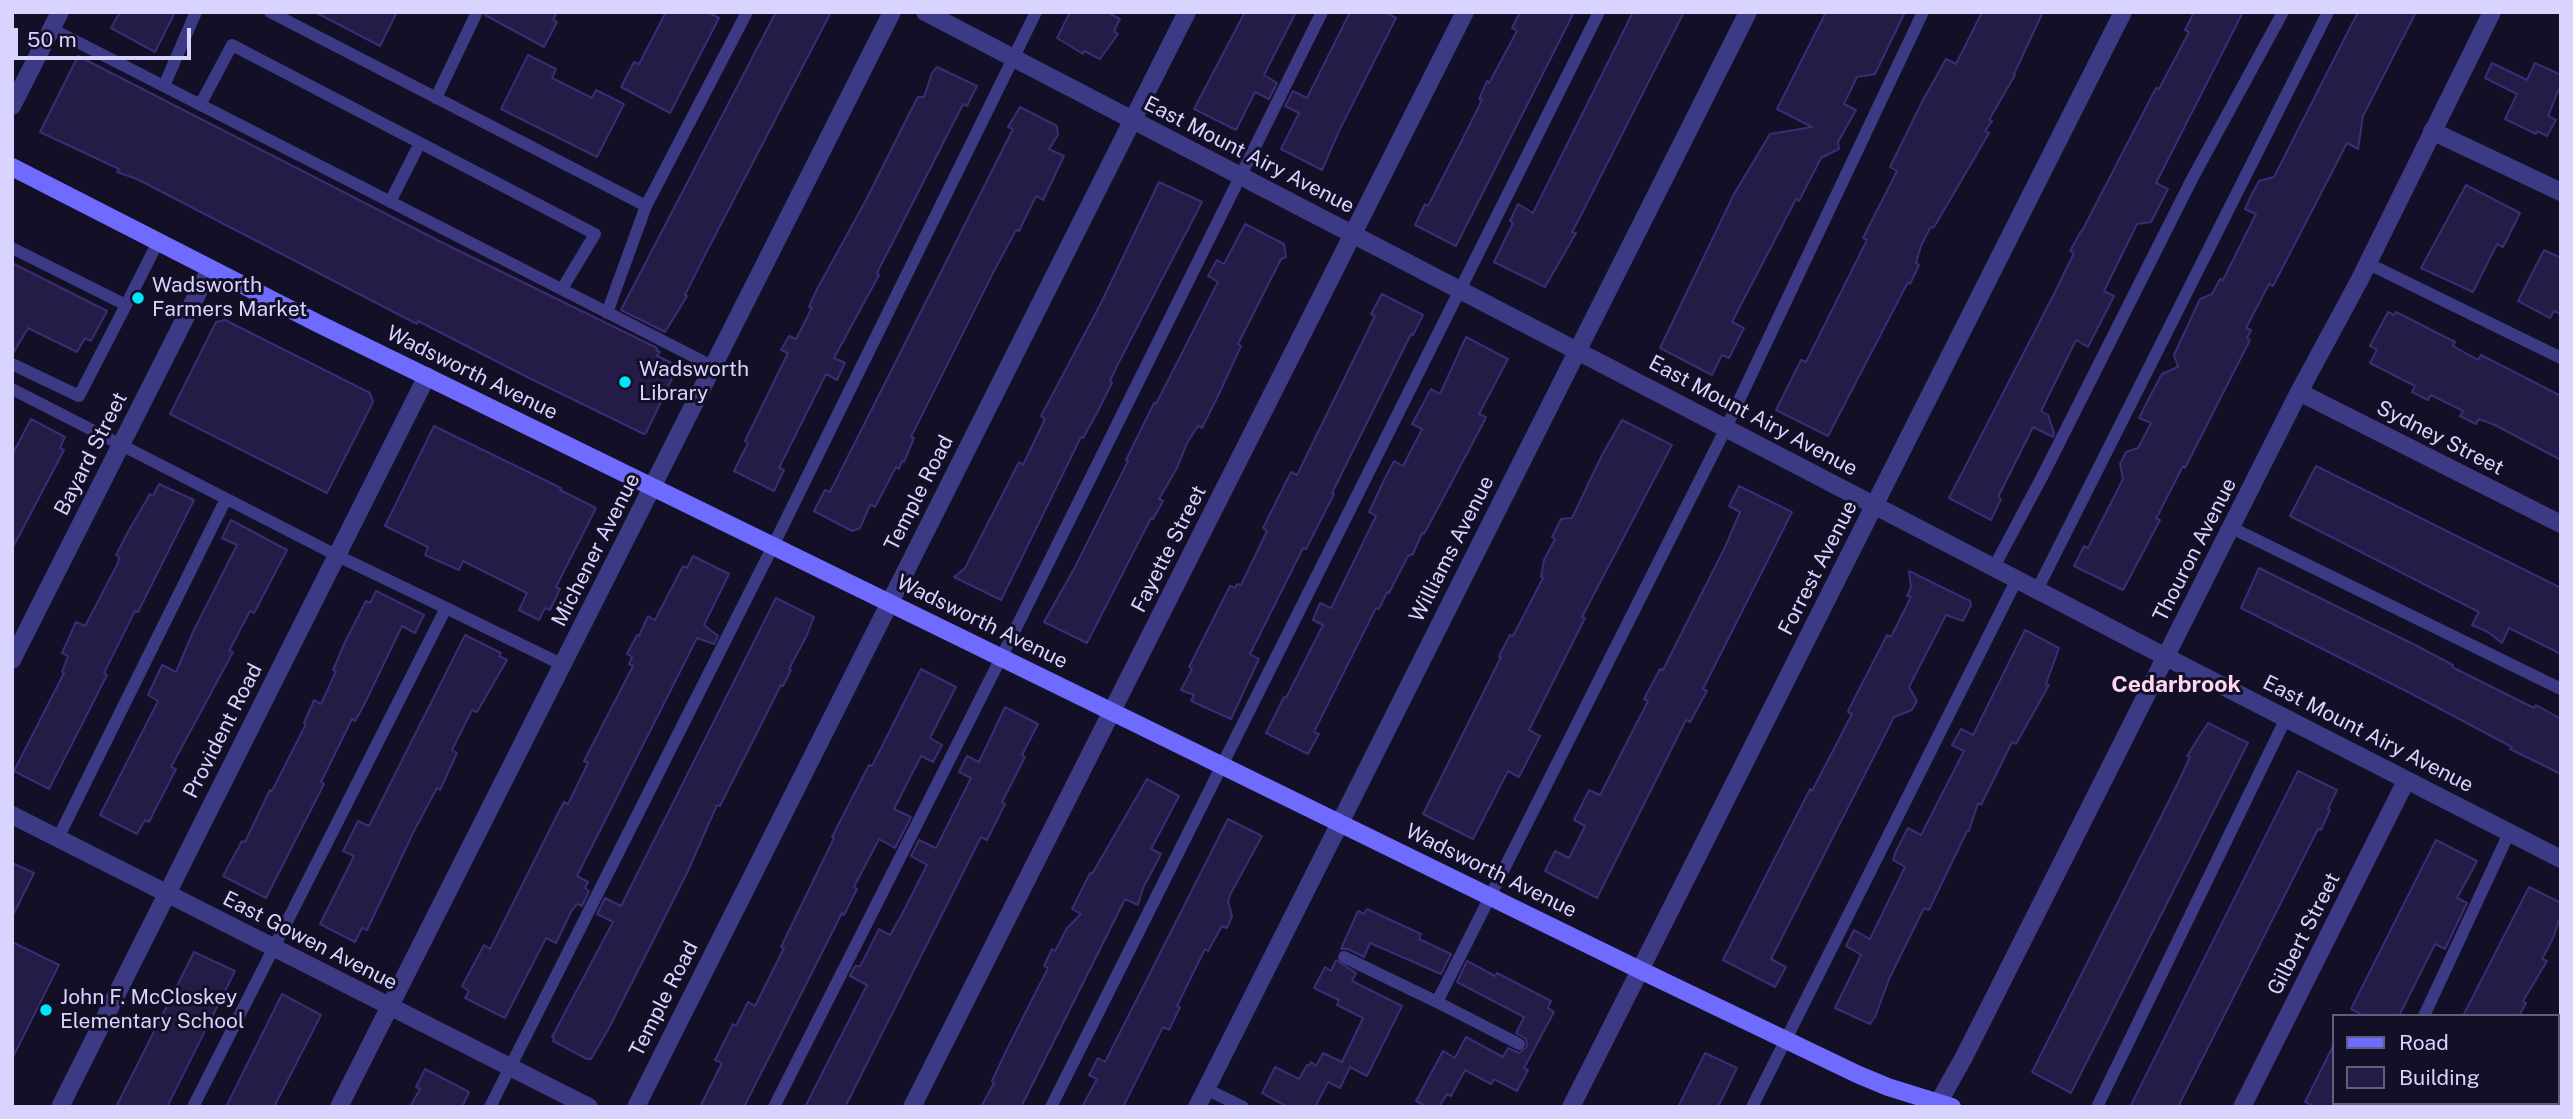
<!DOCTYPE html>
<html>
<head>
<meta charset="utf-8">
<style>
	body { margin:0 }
	#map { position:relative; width:2573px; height:1119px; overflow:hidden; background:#130f26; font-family:"Public Sans",sans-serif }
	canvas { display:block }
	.frame { position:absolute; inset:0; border:14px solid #d9d4ff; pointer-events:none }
	.legend { position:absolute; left:2332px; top:1014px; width:228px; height:91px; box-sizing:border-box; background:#130f26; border:2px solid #625e7d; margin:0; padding:9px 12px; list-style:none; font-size:21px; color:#d9d4ff }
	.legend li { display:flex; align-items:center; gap:14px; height:35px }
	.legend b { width:35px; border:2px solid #625e7d }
	.scale { position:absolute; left:14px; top:28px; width:177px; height:32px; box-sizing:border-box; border:4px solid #d9d4ff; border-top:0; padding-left:9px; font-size:21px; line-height:24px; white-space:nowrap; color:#d9d4ff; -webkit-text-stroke:5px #130f26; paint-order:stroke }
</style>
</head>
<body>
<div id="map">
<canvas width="2573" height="1119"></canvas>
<div class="frame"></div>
<ul class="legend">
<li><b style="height:9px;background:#6f6bff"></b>Road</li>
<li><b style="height:19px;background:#241b47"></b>Building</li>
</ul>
<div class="scale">50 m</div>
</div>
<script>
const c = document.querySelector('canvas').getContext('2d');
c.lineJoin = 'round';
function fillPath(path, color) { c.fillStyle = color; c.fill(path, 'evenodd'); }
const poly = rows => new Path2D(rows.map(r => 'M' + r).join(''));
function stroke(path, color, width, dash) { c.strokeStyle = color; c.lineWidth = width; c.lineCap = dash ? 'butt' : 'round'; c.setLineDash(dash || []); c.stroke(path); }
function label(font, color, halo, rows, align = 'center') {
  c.font = font + ' "Public Sans",sans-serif'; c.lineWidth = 6; c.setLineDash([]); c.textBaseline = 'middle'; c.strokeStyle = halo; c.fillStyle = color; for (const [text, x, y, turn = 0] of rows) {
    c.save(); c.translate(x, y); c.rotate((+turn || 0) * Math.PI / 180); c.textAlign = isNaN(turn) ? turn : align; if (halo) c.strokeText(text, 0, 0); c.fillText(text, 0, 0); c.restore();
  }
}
const building = poly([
	[120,12,175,12,155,52,111,28,120,12],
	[315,12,397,12,380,46,315,12],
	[486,12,557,12,553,20,557,22,544,47,485,15,486,12],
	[666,12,708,12,719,18,670,113,621,87,634,62,639,64,666,12],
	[776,12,831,12,707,251,685,295,687,296,665,332,621,310,776,12],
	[1070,12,1107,12,1120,19,1114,31,1118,34,1100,59,1084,51,1083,54,1057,38,1070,12],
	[1245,12,1296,12,1264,75,1277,83,1269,99,1255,92,1236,130,1194,109,1245,12],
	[1350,12,1385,12,1396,18,1339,131,1322,170,1281,149,1299,113,1285,106,1293,91,1307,98,1350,12],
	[1520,12,1574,12,1456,246,1415,225,1425,204,1428,206,1460,144,1482,100,1479,99,1487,81,1489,83,1517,31,1512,28,1520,12],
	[1633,12,1684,12,1578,221,1572,232,1576,233,1545,287,1494,262,1513,223,1510,221,1518,204,1533,213,1633,12],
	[1826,12,1905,12,1875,74,1857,77,1844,104,1856,110,1838,142,1839,149,1821,158,1799,201,1796,199,1732,322,1744,328,1729,358,1722,355,1712,375,1660,348,1734,194,1770,134,1812,127,1777,109,1826,12],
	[1982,12,2043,12,2014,74,2015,75,1989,120,1992,121,1985,131,1989,133,1940,217,1934,227,1930,228,1921,246,1916,263,1919,265,1910,284,1908,282,1828,436,1776,410,1801,360,1806,362,1867,240,1863,238,1897,171,1890,167,1922,102,1946,59,1956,64,1982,12],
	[2194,12,2243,12,2156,183,2168,189,2151,222,2137,224,2104,291,2114,296,2088,347,2076,340,2041,411,2048,415,2054,433,2053,437,2033,427,1998,497,2001,499,1991,520,1949,498,2053,296,2074,253,2070,251,2081,231,2082,231,2156,88,2159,89,2189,32,2185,30,2194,12],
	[2358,12,2416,12,2363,116,2358,149,2347,143,2273,286,2269,284,2246,328,2251,330,2247,338,2250,340,2185,468,2183,466,2158,515,2156,518,2160,520,2123,590,2074,566,2084,546,2088,548,2123,479,2120,464,2126,452,2138,448,2151,423,2139,418,2149,398,2162,374,2178,367,2174,355,2200,299,2212,294,2220,279,2223,280,2256,214,2245,209,2253,192,2259,181,2274,177,2358,12],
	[528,55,556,69,552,78,592,98,596,90,624,104,597,157,501,109,528,55],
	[78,56,443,243,657,348,656,350,660,352,657,356,678,366,646,433,644,434,527,377,418,321,417,324,137,179,117,172,119,169,40,132,78,56],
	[2492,63,2527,80,2535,63,2561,75,2561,84,2548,116,2556,120,2547,136,2537,131,2536,134,2505,119,2517,94,2485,78,2492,63],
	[937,67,977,86,967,106,963,104,877,273,879,275,834,358,845,363,837,380,826,374,779,468,784,470,774,491,734,471,748,443,745,441,788,353,781,350,789,336,796,339,812,308,809,307,816,291,866,200,909,114,918,97,924,97,932,73,937,67],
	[1020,107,1057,126,1058,135,1049,149,1064,156,1043,200,1036,196,1019,231,1016,230,993,273,911,437,914,438,904,462,902,461,899,469,896,467,875,507,870,505,860,528,852,531,814,511,825,490,830,492,1013,129,1008,127,1020,107],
	[1159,182,1202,202,1118,364,1110,381,1112,383,1098,411,1083,438,1081,437,1001,600,954,577,965,568,1019,462,1023,465,1045,419,1041,416,1101,303,1159,182],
	[2466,185,2520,213,2503,247,2497,244,2473,292,2421,268,2466,185],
	[1245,224,1284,244,1286,257,1281,259,1238,344,1241,346,1219,394,1202,428,1198,426,1187,443,1177,468,1159,499,1163,501,1153,519,1151,518,1087,643,1044,622,1075,567,1128,461,1126,460,1154,403,1156,404,1218,282,1208,276,1217,260,1224,264,1245,224],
	[2544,250,2561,258,2561,314,2554,311,2550,318,2518,301,2544,250],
	[12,263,107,311,91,341,85,338,77,352,28,328,12,355,12,263],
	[1382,294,1423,315,1413,335,1411,334,1332,493,1334,494,1306,549,1303,548,1250,654,1259,659,1231,719,1191,701,1194,695,1181,690,1192,669,1189,667,1230,586,1235,588,1237,584,1241,585,1267,531,1263,528,1291,472,1297,475,1375,316,1371,314,1382,294],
	[2388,312,2394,315,2396,312,2455,342,2453,346,2478,360,2481,355,2561,396,2561,460,2495,425,2479,419,2476,424,2460,416,2463,411,2431,395,2428,400,2412,392,2415,386,2370,363,2377,350,2370,346,2388,312],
	[225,320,370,393,373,402,327,493,170,414,216,322,225,320],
	[1466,337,1508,359,1479,414,1486,417,1479,431,1424,534,1422,533,1413,554,1408,556,1389,593,1387,592,1379,609,1376,608,1314,732,1319,734,1308,754,1266,733,1284,697,1286,698,1323,625,1313,620,1320,603,1331,608,1376,516,1369,512,1386,476,1394,461,1403,466,1422,429,1412,424,1431,389,1440,394,1466,337],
	[31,419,65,437,60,448,64,450,12,549,12,455,31,419],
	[1622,420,1672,445,1582,617,1585,618,1529,730,1540,736,1519,777,1508,771,1473,839,1423,814,1501,657,1499,656,1510,635,1513,636,1543,578,1541,577,1544,560,1555,539,1552,537,1561,519,1572,518,1602,455,1622,420],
	[434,426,561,488,560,490,596,508,556,587,560,589,550,610,545,608,539,620,519,610,527,593,463,561,459,570,425,555,428,547,385,526,434,426],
	[2316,466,2561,588,2561,654,2509,628,2502,643,2488,632,2472,625,2479,612,2290,516,2316,466],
	[159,484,194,500,138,612,135,611,104,673,107,675,49,789,14,771,64,673,62,672,68,656,62,653,76,622,85,626,118,563,119,557,116,555,129,530,150,494,153,496,159,484],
	[1739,486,1792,512,1703,689,1707,691,1690,722,1686,720,1597,898,1545,871,1555,851,1569,858,1585,826,1574,820,1589,790,1600,795,1648,701,1644,699,1660,669,1663,670,1726,545,1740,512,1729,506,1739,486],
	[231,520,287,550,254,613,250,611,229,651,233,652,171,767,176,769,157,806,149,822,145,820,137,834,100,815,158,701,148,695,162,665,176,672,193,632,237,545,222,538,231,520],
	[693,556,729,574,704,625,718,636,714,644,697,638,577,876,588,882,585,888,589,891,582,906,577,904,571,912,556,943,546,938,505,1018,465,998,469,991,462,986,484,945,490,949,550,829,564,802,568,804,588,763,584,761,633,666,629,664,632,657,627,654,637,635,639,636,648,616,655,620,683,566,687,568,693,556],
	[2259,568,2419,647,2453,665,2452,667,2534,708,2536,705,2561,719,2561,774,2510,749,2512,747,2414,695,2241,608,2259,568],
	[1909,571,1970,601,1971,605,1963,621,1946,615,1909,687,1917,701,1912,710,1894,717,1771,959,1786,967,1775,987,1723,960,1810,789,1812,791,1852,714,1848,712,1849,709,1887,635,1891,637,1911,597,1907,596,1911,587,1909,571],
	[376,591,424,615,415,633,402,626,364,705,355,721,352,719,321,782,324,784,266,898,223,876,242,841,245,842,270,790,272,791,306,724,304,723,314,700,321,704,336,671,333,670,345,642,366,601,370,603,376,591],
	[776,598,814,617,806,637,789,669,791,670,783,686,781,685,720,806,717,805,687,873,609,1028,591,1059,587,1059,553,1041,554,1038,552,1037,613,922,597,914,605,898,621,906,776,598],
	[2025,630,2059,648,2046,684,2049,685,2016,744,2012,742,1981,805,1978,803,1969,831,1967,831,1929,910,1924,908,1890,977,1875,1017,1870,1024,1835,1008,1861,955,1846,946,1854,930,1870,939,1905,867,1893,860,1896,851,1908,828,1921,835,1964,751,1952,745,1961,729,1973,735,2025,630],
	[465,635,501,653,499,656,507,660,477,712,472,710,452,750,457,753,440,790,437,788,415,829,367,930,362,928,355,942,320,924,354,856,343,851,358,821,369,826,465,635],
	[921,669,956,687,930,738,942,745,933,762,921,756,894,809,911,817,895,848,879,839,854,887,857,889,844,915,842,913,744,1107,700,1107,722,1063,715,1060,733,1024,736,1026,748,1002,755,1006,784,948,781,947,834,838,832,837,869,765,872,766,921,669],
	[1005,707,1038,724,1022,755,1025,757,1002,802,1005,804,987,840,981,837,845,1107,805,1107,867,985,850,976,855,966,860,966,863,961,879,929,890,935,901,916,927,865,911,856,919,840,936,848,971,778,959,772,967,756,979,762,1005,707],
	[2208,723,2248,743,2071,1093,2032,1072,2175,789,2190,757,2187,756,2208,723],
	[2298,771,2337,790,2328,809,2330,810,2321,830,2318,829,2178,1107,2130,1107,2298,771],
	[1147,779,1179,796,1151,849,1161,854,1143,888,1138,905,1125,899,1021,1107,981,1107,994,1083,992,1081,1006,1051,1048,968,1044,966,1052,949,1055,951,1067,928,1081,914,1072,909,1090,873,1092,874,1147,779],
	[1228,819,1262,836,1231,893,1228,901,1232,916,1227,928,1222,926,1208,951,1205,949,1177,1006,1180,1007,1169,1030,1163,1027,1123,1107,1082,1107,1097,1079,1089,1075,1098,1058,1105,1062,1228,819],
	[2436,840,2477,861,2457,898,2467,903,2445,949,2435,944,2399,1016,2364,1016,2351,1009,2436,840],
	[12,863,34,873,12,917,12,863],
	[2529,887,2561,903,2561,915,2553,938,2542,959,2547,961,2523,1001,2526,1003,2519,1016,2463,1016,2529,887],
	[1367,909,1421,934,1419,939,1451,954,1441,974,1370,943,1364,957,1348,949,1341,949,1358,911,1364,914,1367,909],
	[12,942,59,965,12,1059,12,942],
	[194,952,235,971,167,1107,116,1107,194,952],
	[1336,960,1356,973,1352,981,1402,1006,1367,1076,1350,1067,1340,1088,1328,1082,1315,1107,1288,1107,1262,1093,1275,1067,1299,1079,1307,1065,1309,1066,1311,1062,1316,1066,1323,1053,1342,1062,1363,1018,1337,1005,1339,1000,1314,988,1325,967,1331,971,1336,960],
	[1467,961,1495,976,1497,973,1551,1001,1548,1008,1554,1012,1524,1068,1528,1070,1517,1091,1494,1079,1491,1084,1465,1070,1451,1096,1447,1094,1439,1107,1428,1107,1416,1101,1443,1051,1455,1058,1466,1037,1503,1057,1508,1048,1519,1053,1527,1047,1526,1039,1516,1033,1524,1017,1457,982,1467,961],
	[282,994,321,1015,274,1107,226,1107,282,994],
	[2333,1046,2333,1107,2316,1107,2305,1102,2333,1046],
	[1705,1053,1737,1068,1718,1107,1678,1107,1705,1053],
	[425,1069,469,1092,462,1107,410,1107,420,1089,416,1087,425,1069]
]);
fillPath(building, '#241b47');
stroke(building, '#3b2d73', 2);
stroke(poly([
	[270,12,646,206,607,313],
	[52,29,714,367],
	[164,86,196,12],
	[436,98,477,12],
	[200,105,232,45,595,234,562,289],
	[390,202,420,143],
	[646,206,747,12],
	[12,248,126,305,158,242],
	[2367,263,2561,358],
	[12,364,79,396,126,305],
	[12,389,338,556,446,608,193,1107],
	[2232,528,2561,689],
	[1994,567,2042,477,2192,179,2283,12],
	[2037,590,2328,12],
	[446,608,563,665],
	[58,838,226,499],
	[1344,957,1437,1002,1726,428,1923,12],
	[1437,1002,1519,1044],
	[2424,1016,2510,831],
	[1206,1089,1243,1107],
	[490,1107,773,546,1036,12],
	[774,1107,1014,632,1322,12],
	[1051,1107,1599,12],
	[1752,1107,2017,579],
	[2097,1107,2286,718],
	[2382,1107,2383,1103]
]), '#3d3a85', 12);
stroke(poly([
	[925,12,2166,657,2561,859],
	[12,106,60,12],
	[2432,131,2561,192],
	[2299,392,2561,524],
	[12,660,210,269],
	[12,815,589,1107],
	[2557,1057,2561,1050],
	[60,1107,427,376],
	[636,1107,1187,12],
	[912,1107,1465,12],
	[1197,1107,1748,12],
	[1571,1107,2123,12],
	[1936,1107,1964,1057,2299,392,2359,281,2492,12],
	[2242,1107,2406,781],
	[2532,1107,2534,1103]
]), '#3d3a85', 18);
stroke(poly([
	[339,1107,892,12]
]), '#3d3a85', 18);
stroke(poly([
	[12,167,319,324,1640,970,1859,1075,1888,1087,1952,1107]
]), '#6f6bff', 18);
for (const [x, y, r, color] of [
	[138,298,7,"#00e5ff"],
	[625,382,7,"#00e5ff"],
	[46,1010,7,"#00e5ff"]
]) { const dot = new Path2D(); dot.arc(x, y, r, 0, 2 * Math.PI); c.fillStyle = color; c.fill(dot); stroke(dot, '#130f26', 2.5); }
label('21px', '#d9d4ff', '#130f26', [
	["East Mount Airy Avenue",1249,155,27],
	["Wadsworth Avenue",472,373,26],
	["East Mount Airy Avenue",1753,416,28],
	["Sydney Street",2440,438,27],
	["Bayard Street",91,454,-63],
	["Temple Road",919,493,-63],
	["Fayette Street",1169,549,-63],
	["Williams Avenue",1452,549,-63],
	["Michener Avenue",596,550,-63],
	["Thouron Avenue",2195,550,-63],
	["Forrest Avenue",1818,568,-63],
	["Wadsworth Avenue",982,622,26],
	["Provident Road",223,731,-63],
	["East Mount Airy Avenue",2368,734,27],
	["Wadsworth Avenue",1491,871,26],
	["Gilbert Street",2304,934,-63],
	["East Gowen Avenue",310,941,27],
	["Temple Road",664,999,-63]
]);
label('21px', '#d9d4ff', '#130f26', [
	["Wadsworth",152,286],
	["Farmers Market",152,310],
	["Wadsworth",639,370],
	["Library",639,394],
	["John F. McCloskey",60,998],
	["Elementary School",60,1022]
], 'left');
label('bold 23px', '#ffd6f0', '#130f26', [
	["Cedarbrook",2176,685]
]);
</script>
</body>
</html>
